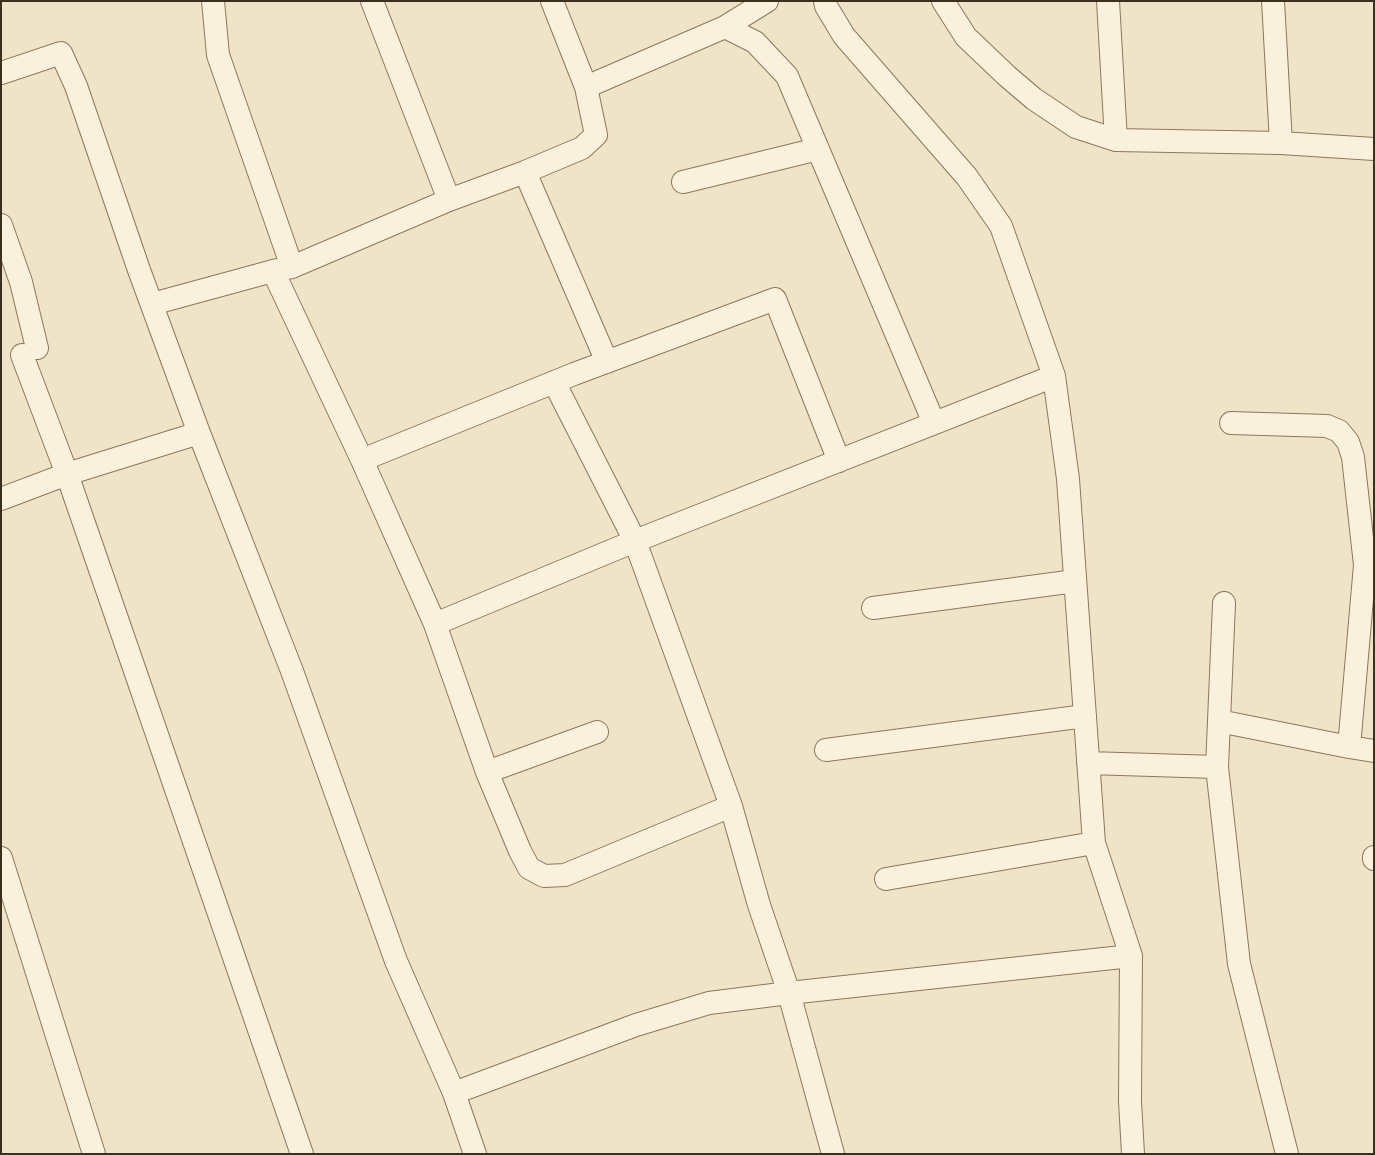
<!DOCTYPE html>
<html>
<head>
<meta charset="utf-8">
<style>
	body { margin:0 }
	#map { position:relative; width:1375px; height:1155px; overflow:hidden; background:#f0e4c8; font-family:"Crimson Pro",serif }
	canvas { display:block }
	.frame { position:absolute; inset:0; border:2px solid #3d2e20; pointer-events:none }
</style>
</head>
<body>
<div id="map">
<canvas width="1375" height="1155"></canvas>
<div class="frame"></div>
</div>
<script>
const c = document.querySelector('canvas').getContext('2d');
c.lineJoin = 'round';
const poly = rows => new Path2D(rows.map(r => 'M' + r).join(''));
function stroke(path, color, width, dash) { c.strokeStyle = color; c.lineWidth = width; c.lineCap = dash ? 'butt' : 'round'; c.setLineDash(dash || []); c.stroke(path); }
const minor = poly([
	[213,1,218,55,292,267],
	[372,1,449,200],
	[825,1,826,6,844,36,967,177,1001,226,1054,376,1068,479,1094,843,886,879],
	[943,1,966,37,1007,76,1034,99,1076,127,1116,140,1281,143],
	[1108,1,1116,140],
	[1273,1,1281,143,1374,149],
	[725,27,755,42,787,76,934,423],
	[1,73,61,53,76,86,139,270,199,433,292,671,396,961,454,1093,475,1154],
	[586,87,725,27,767,1],
	[525,172,607,362],
	[683,182,818,149],
	[1,225,21,282,37,348],
	[273,271,362,460,435,624,487,772,520,851,529,868,544,876,565,875,731,806],
	[152,304,273,271,292,267,449,200,525,172,582,148,596,135,586,87,552,1],
	[22,355,67,474,302,1154],
	[554,382,635,541,731,806,759,905,789,993,833,1154],
	[1231,423,1327,426,1339,431,1348,442,1353,457,1365,565],
	[362,460,574,374,775,299,839,461],
	[1,499,67,474,199,433],
	[873,608,1075,581],
	[435,624,635,541,1054,376],
	[1219,721,1224,603],
	[1349,747,1365,565,1374,567],
	[826,750,1085,716],
	[1088,763,1217,767],
	[487,772,597,732],
	[1094,843,1131,956,1130,1101,1133,1154],
	[1374,857,1374,859],
	[1,858,94,1154],
	[454,1093,636,1025,709,1003,789,993,1131,956],
	[1287,1154,1239,964,1217,767,1219,721,1349,747,1374,751]
]);
stroke(minor, '#8d765c', 24);
stroke(minor, '#faf1dc', 22);
</script>
</body>
</html>
